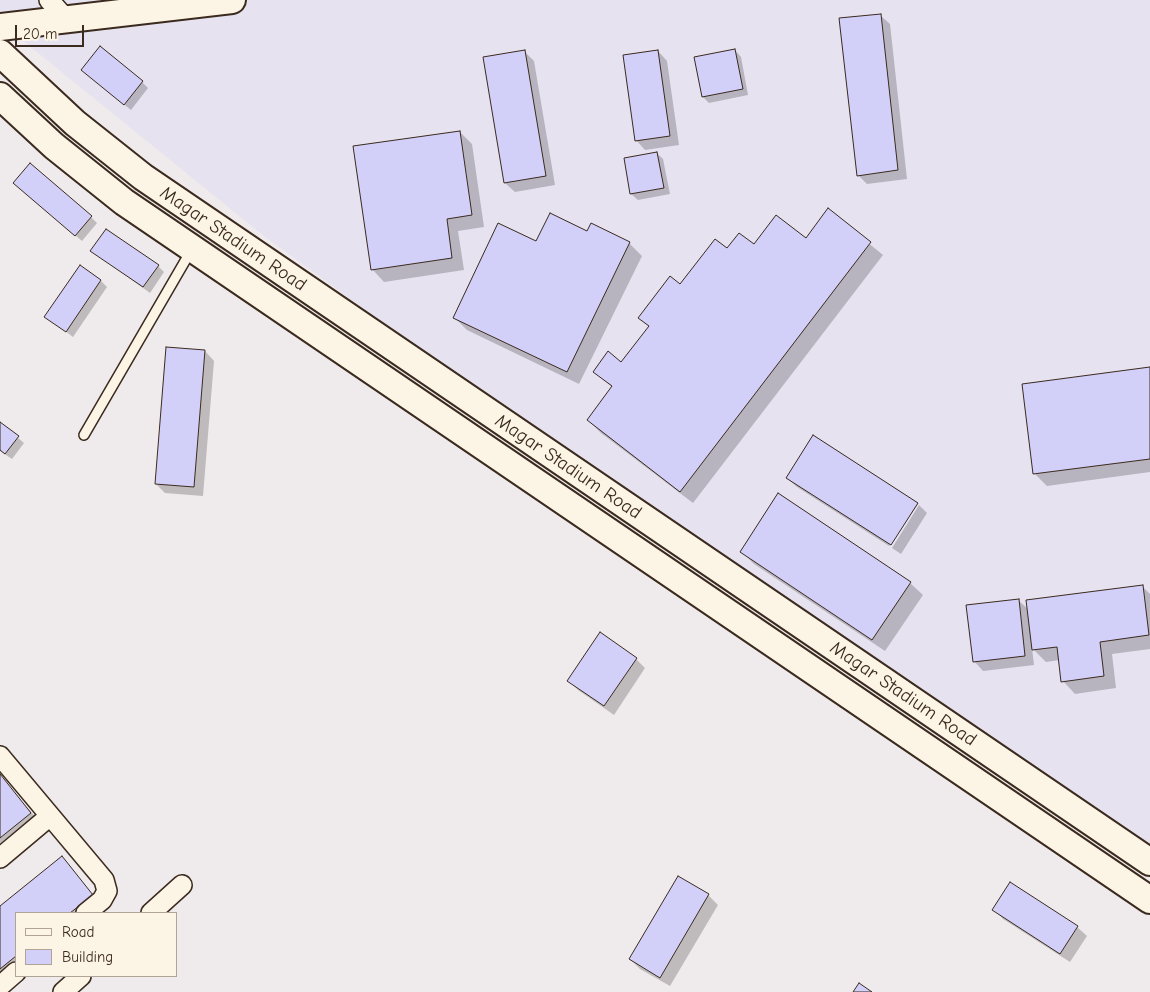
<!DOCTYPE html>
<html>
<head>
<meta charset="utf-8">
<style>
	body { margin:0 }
	#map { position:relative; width:1150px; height:992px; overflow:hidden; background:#efeaeb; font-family:"Comic Neue",sans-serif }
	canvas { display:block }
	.legend { position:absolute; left:15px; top:912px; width:162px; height:65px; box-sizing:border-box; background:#fcf5e5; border:1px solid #afa495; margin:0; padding:6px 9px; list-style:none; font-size:15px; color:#3b2a1e }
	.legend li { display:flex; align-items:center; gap:10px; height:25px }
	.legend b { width:25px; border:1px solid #afa495 }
	.scale { position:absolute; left:15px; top:25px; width:69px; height:22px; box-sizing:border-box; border:2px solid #3b2a1e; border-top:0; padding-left:6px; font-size:15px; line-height:18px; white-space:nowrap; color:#3b2a1e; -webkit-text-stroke:4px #fcf5e5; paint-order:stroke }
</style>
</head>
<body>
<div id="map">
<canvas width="1150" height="992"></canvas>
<ul class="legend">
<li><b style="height:6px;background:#fcf5e5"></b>Road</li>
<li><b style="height:14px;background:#d2d0f9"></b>Building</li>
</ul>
<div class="scale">20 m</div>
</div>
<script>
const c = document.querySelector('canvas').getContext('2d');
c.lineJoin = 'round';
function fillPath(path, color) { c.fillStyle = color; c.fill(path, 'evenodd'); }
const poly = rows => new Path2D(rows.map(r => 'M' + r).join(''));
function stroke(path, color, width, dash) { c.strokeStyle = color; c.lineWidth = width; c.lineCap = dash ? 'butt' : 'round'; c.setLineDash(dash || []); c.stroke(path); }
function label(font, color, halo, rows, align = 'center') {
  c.font = font + ' "Comic Neue",sans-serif'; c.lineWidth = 4; c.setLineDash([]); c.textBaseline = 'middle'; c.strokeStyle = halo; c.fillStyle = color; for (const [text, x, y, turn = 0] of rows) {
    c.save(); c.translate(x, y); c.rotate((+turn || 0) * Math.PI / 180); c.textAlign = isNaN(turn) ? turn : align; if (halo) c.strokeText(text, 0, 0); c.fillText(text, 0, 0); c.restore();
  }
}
fillPath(poly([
	[0,0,1150,0,1150,849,907,705,264,236,0,22]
]), '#e6e2ef');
fillPath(poly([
	[880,15,890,24,907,179,867,184,858,175],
	[735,50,741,57,748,95,709,103,703,97],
	[524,51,534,61,555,185,515,192,505,183],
	[658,51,667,61,679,145,645,150,636,140],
	[89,76,142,82,148,88,131,110],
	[460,132,472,144,484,227,458,231,464,270,384,282,372,269],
	[657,153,663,159,670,194,638,200,631,194],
	[21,189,91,217,97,223,82,241],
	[828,210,883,255,693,503,601,433,588,420,613,388,595,372,622,363,649,327,640,318,727,250,806,239],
	[588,233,629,243,642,256,579,384,467,330,454,317,536,243],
	[92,251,158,266,164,272,150,293],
	[101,281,107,287,73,337,46,316],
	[205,351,214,361,203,496,165,493,156,484],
	[1150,368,1150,472,1047,486,1035,474],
	[0,423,24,443,12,459,0,451],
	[813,437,918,504,889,546,797,487,787,478],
	[778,495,910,583,923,595,885,651,754,564,741,551],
	[919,505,927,513,901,554,892,548],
	[1143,587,1150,594,1150,649,1112,654,1116,688,1075,694,1063,681,1060,660,1046,662,1032,648,1034,665,983,671,974,661,1018,600,1029,610],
	[636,659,645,668,614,715,578,690,569,681],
	[0,776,43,826,0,860],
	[62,858,101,905,91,913,16,913,16,973,0,986,0,907],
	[678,878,708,895,718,905,670,986,640,969,630,959],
	[994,909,1077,927,1087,936,1070,962,1003,919]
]), '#0003');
const building = poly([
	[881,14,898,170,857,176,839,18,881,14],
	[100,46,143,81,124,105,81,70,100,46],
	[735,49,743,89,702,97,694,57,735,49],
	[525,50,546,176,504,183,483,57,525,50],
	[658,50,670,136,635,141,623,55,658,50],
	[460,131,472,215,447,219,452,258,371,270,353,146,460,131],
	[657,152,664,188,630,194,624,158,657,152],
	[30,163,92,216,75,236,13,183,30,163],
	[828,208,871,242,680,492,587,420,612,386,593,372,608,351,621,362,649,326,638,318,670,276,680,284,715,239,727,248,739,233,754,244,776,215,806,238,828,208],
	[550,213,587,231,591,223,630,242,567,372,453,318,498,223,536,241,550,213],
	[106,229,159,265,143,287,90,251,106,229],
	[80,265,101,280,66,332,44,317,80,265],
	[166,347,205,350,194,487,155,484,166,347],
	[1150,367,1150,459,1033,474,1022,384,1150,367],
	[0,422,19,436,5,454,0,450,0,422],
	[813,435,918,503,891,545,786,478,813,435],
	[778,493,911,582,872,640,740,552,778,493],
	[1143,585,1149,635,1100,642,1104,676,1061,682,1057,647,1032,650,1026,600,1143,585],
	[1019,599,1025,656,973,662,966,605,1019,599],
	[600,632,637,658,604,706,567,681,600,632],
	[0,774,31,813,0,838,0,774],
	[62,856,93,895,70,913,16,913,16,956,0,969,0,906,62,856],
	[678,876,709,894,660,978,629,959,678,876],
	[1010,882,1078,926,1060,954,992,910,1010,882],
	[859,983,872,992,853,992,859,983]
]);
fillPath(building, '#d2d0f9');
stroke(building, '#3b2a1e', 1);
const lane = poly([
	[84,435,192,249]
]);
const street = poly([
	[49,0,66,19],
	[0,756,104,880,107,891,102,900,86,913],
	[0,858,50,816],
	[151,913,182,885],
	[0,986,16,972],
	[63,992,81,976]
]);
const secondary = poly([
	[0,27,232,0],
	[0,53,75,123,143,177,1150,862],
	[0,96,54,146,124,202,1150,900]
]);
stroke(lane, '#3b2a1e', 12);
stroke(street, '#3b2a1e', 22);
stroke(secondary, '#3b2a1e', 30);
stroke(lane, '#fcf5e5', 9);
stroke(street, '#fcf5e5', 19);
stroke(secondary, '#fcf5e5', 26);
label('19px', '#3b2a1e', '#fcf5e5', [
	["Magar Stadium Road",233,239,34],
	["Magar Stadium Road",568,467,34],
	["Magar Stadium Road",903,694,34]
]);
</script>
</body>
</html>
